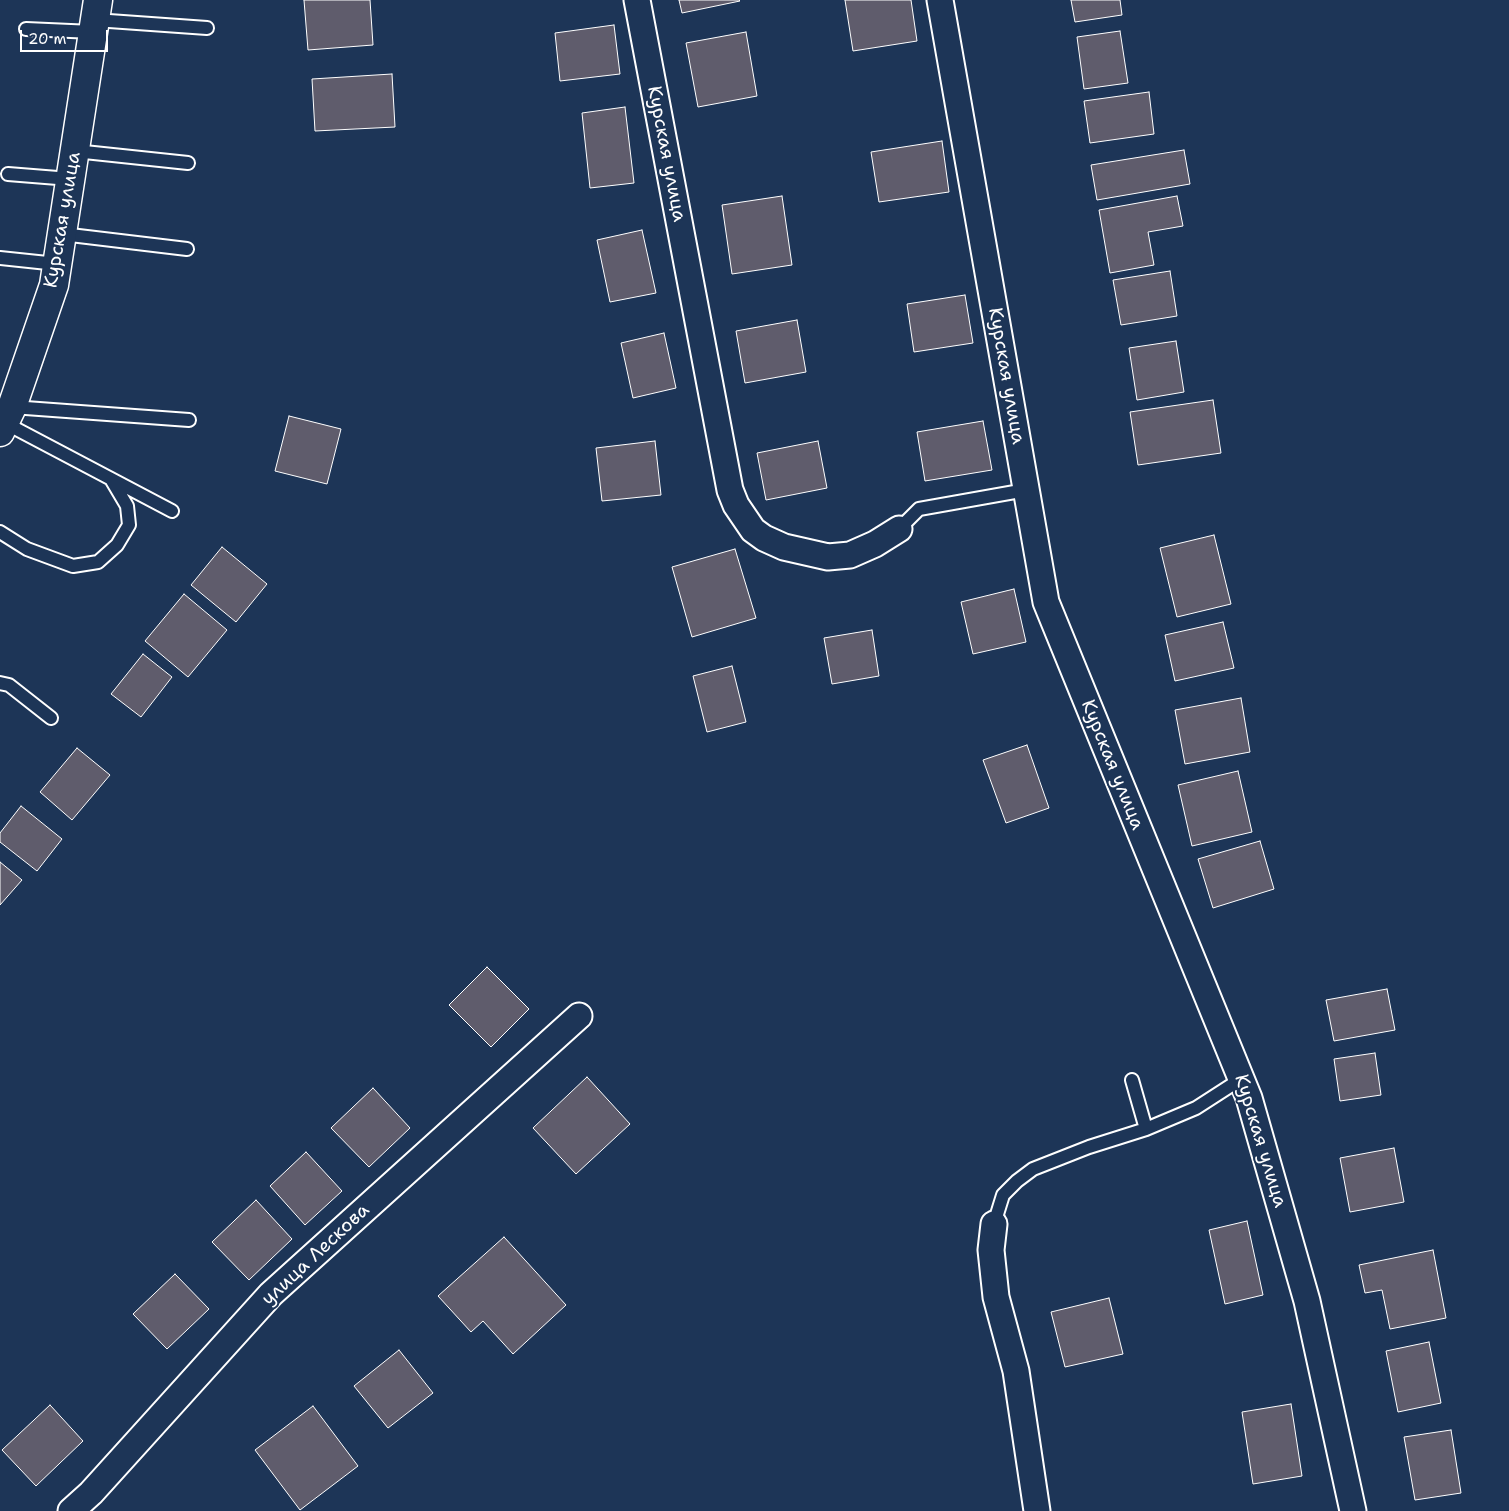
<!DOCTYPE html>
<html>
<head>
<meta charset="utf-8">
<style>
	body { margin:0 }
	#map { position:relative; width:1509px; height:1511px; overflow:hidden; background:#1d3557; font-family:"Shantell Sans",sans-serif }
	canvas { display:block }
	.scale { position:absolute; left:20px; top:30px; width:88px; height:22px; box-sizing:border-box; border:2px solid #fff; border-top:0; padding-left:6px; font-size:15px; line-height:18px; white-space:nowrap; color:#fff; -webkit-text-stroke:4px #1d3557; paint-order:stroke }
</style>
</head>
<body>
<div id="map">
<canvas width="1509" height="1511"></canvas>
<div class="scale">20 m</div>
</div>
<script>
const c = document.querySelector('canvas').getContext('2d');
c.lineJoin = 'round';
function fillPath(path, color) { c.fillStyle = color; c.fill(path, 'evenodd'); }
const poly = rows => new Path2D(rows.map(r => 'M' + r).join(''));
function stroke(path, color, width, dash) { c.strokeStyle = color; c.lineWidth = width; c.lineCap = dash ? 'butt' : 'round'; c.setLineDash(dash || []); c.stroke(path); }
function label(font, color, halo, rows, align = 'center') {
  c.font = font + ' "Shantell Sans",sans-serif'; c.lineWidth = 4; c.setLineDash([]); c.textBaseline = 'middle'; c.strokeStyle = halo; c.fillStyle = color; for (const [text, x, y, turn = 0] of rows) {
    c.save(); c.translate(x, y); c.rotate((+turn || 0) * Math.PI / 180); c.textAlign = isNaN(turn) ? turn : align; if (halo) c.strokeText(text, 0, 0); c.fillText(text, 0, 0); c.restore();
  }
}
const building = poly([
	[304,0,370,0,373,45,308,50,304,0],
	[679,0,739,0,740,1,682,13,679,0],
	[845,0,911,0,917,41,853,51,845,0],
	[1071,0,1120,0,1122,15,1075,22,1071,0],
	[614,25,620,74,560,81,555,33,614,25],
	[1120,31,1128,83,1084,89,1077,37,1120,31],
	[746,32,757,96,698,107,686,43,746,32],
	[392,74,395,127,315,131,312,79,392,74],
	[1149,92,1154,134,1090,143,1084,101,1149,92],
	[625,107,634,183,590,188,582,113,625,107],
	[942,141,949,192,879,202,871,152,942,141],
	[1184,150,1190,184,1097,200,1091,165,1184,150],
	[782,196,792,265,732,274,722,205,782,196],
	[1177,196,1183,226,1148,232,1154,265,1110,273,1099,210,1177,196],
	[642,230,656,293,610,302,597,240,642,230],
	[1170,271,1177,316,1121,325,1113,280,1170,271],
	[965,295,973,343,914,352,907,304,965,295],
	[797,320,806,372,745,383,736,331,797,320],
	[664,333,676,388,633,398,621,343,664,333],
	[1176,341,1184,392,1137,400,1129,348,1176,341],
	[1213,400,1221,453,1138,465,1130,412,1213,400],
	[289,416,341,429,327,484,275,471,289,416],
	[983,421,992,470,925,481,917,432,983,421],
	[655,441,661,495,602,501,596,448,655,441],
	[818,441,827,488,766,500,757,453,818,441],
	[1214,535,1231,604,1177,617,1160,548,1214,535],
	[222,547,267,584,236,622,191,585,222,547],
	[735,549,756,618,692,637,672,567,735,549],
	[1014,589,1026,642,973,654,961,602,1014,589],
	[184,594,227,630,188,677,145,641,184,594],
	[1223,622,1234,668,1175,681,1165,635,1223,622],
	[872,630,879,676,832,684,824,638,872,630],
	[143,654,172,677,141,717,111,694,143,654],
	[732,666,746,722,707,732,693,676,732,666],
	[1241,698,1250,752,1185,764,1175,710,1241,698],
	[1027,745,1049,808,1006,823,983,760,1027,745],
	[77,748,110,775,72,820,40,792,77,748],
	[1238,771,1252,832,1192,846,1178,785,1238,771],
	[21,806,62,839,37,871,0,842,0,833,21,806],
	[1260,841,1274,889,1213,908,1198,859,1260,841],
	[0,862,22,880,0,905,0,862],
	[487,967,529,1009,491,1047,449,1005,487,967],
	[1387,989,1395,1030,1334,1041,1326,1000,1387,989],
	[1375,1053,1381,1095,1340,1101,1334,1059,1375,1053],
	[587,1077,630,1124,576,1174,533,1128,587,1077],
	[373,1088,410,1128,369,1167,331,1128,373,1088],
	[1394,1148,1404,1202,1350,1212,1340,1158,1394,1148],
	[306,1152,342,1191,305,1225,270,1186,306,1152],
	[256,1200,292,1239,249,1280,212,1242,256,1200],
	[1247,1221,1263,1295,1225,1304,1209,1230,1247,1221],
	[504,1237,566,1305,513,1354,483,1321,471,1332,438,1296,504,1237],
	[1433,1250,1446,1318,1390,1329,1382,1290,1365,1293,1359,1265,1433,1250],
	[175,1274,209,1309,167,1349,133,1314,175,1274],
	[1109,1298,1123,1354,1065,1367,1051,1312,1109,1298],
	[1429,1342,1441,1403,1398,1412,1386,1351,1429,1342],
	[399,1350,433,1393,388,1428,354,1386,399,1350],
	[1291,1404,1302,1476,1253,1484,1242,1412,1291,1404],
	[50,1405,83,1441,36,1486,2,1450,50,1405],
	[313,1406,358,1466,300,1510,255,1450,313,1406],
	[1451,1430,1461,1493,1415,1500,1404,1437,1451,1430]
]);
fillPath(building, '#5f5c6c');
stroke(building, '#fff', 1);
const lane = poly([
	[95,20,207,28],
	[26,29,93,32],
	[75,151,188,163],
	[8,174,70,179],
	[62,234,187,249],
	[0,258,57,264],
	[12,407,189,420],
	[5,423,172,511],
	[899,529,919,509,1026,490],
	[0,532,27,549,73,566,98,562,117,545,129,525,127,506,111,479],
	[0,683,9,685,51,718],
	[1132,1080,1146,1129],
	[994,1224,1003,1195,1017,1181,1033,1169,1089,1147,1146,1129,1196,1108,1241,1079]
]);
const street = poly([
	[637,0,730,490,736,505,753,530,764,538,784,547,828,557,850,555,875,544,899,529],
	[940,0,1046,602,1249,1098,1307,1301,1353,1511],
	[994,1224,991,1250,996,1297,1016,1371,1037,1511],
	[71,1511,91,1493,271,1294,579,1016]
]);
const secondary = poly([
	[0,432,12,407,54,285,98,0]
]);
stroke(lane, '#fff', 16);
stroke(street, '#fff', 29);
stroke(secondary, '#fff', 31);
stroke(lane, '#1d3557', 12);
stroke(street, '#1d3557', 25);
stroke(secondary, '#1d3557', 28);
label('19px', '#fff', '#1d3557', [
	["Курская улица",666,154,79],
	["Курская улица",63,220,-80],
	["Курская улица",1006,376,80],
	["Курская улица",1112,765,68],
	["Курская улица",1260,1141,73],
	["улица Лескова",316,1255,-43]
]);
</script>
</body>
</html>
